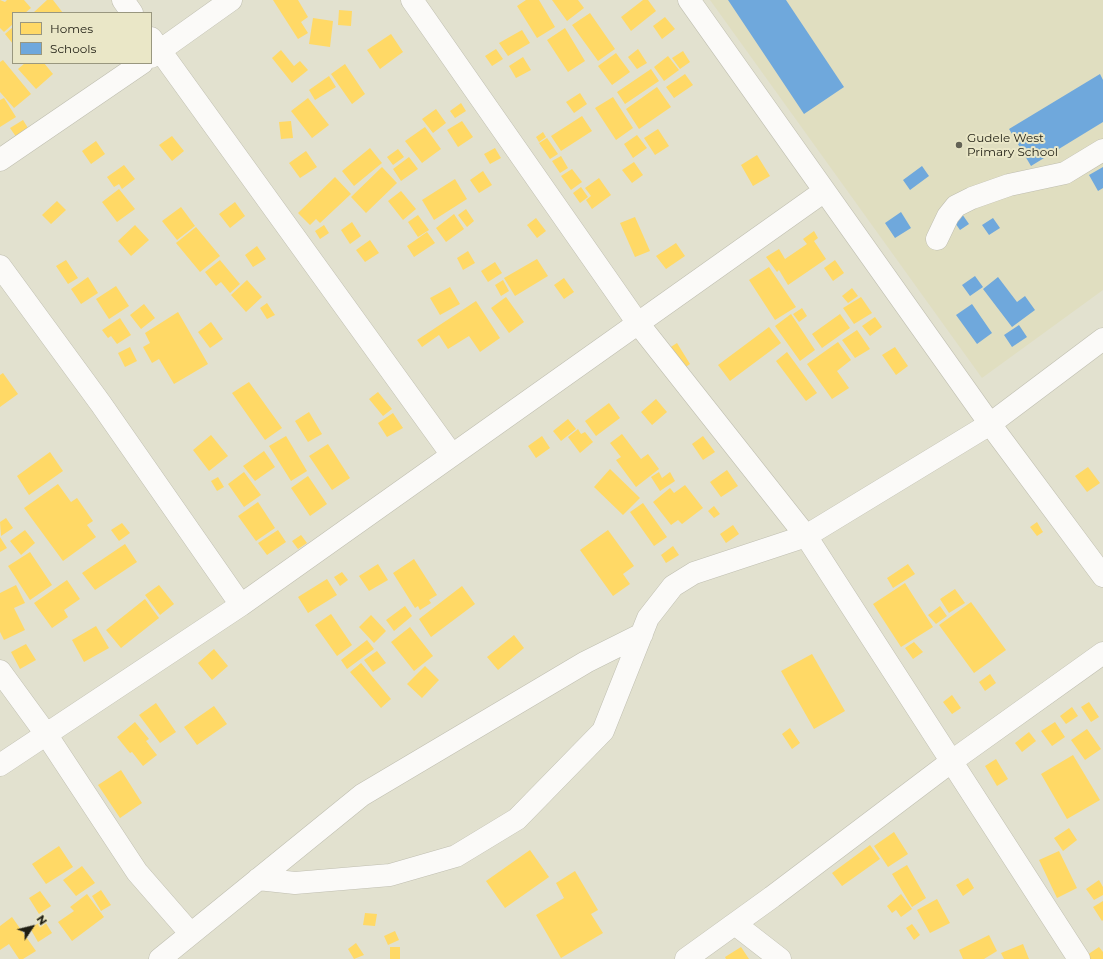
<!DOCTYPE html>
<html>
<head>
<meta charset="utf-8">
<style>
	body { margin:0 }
	#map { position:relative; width:1103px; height:959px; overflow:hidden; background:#e2e1cf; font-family:Montserrat,sans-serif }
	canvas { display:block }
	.legend { position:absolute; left:12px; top:12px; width:140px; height:52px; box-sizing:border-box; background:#eae7c7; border:1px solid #99977f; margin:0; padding:5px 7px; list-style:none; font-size:12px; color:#1f1e13 }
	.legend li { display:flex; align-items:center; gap:8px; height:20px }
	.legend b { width:20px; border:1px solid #99977f }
	.north { position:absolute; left:12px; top:907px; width:40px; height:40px; -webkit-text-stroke:3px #eae7c7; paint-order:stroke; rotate:55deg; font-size:11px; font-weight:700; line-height:16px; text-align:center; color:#1f1e13 }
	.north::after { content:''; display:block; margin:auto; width:14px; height:18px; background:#1f1e13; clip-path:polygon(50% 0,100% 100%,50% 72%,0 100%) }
</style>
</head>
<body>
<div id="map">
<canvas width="1103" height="959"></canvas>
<ul class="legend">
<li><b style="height:11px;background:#ffd966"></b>Homes</li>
<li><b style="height:11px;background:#6fa8dc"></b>Schools</li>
</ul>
<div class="north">N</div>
</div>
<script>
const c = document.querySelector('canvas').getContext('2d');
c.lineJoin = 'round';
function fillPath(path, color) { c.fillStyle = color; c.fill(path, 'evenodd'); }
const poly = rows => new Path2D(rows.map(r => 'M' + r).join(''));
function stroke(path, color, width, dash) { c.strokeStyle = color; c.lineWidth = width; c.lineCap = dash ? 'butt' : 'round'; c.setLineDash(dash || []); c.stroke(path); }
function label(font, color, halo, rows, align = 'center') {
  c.font = font + ' Montserrat,sans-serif'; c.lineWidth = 4; c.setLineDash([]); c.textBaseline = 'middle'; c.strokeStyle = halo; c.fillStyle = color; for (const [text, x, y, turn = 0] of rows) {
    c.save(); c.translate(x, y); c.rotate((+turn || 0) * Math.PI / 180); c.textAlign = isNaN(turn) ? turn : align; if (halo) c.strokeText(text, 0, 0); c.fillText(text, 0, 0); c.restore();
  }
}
fillPath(poly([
	[710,0,1103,0,1103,290,982,378]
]), '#e0dec0');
fillPath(poly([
	[0,0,5,2,7,0,24,0,31,8,25,13,13,13,13,24,4,32,0,28],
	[47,0,53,0,63,13,33,13],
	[273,0,298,0,308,17,301,22,308,33,298,39],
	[526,0,539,0,555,27,537,38,517,6],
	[552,0,578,0,584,8,567,21],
	[643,0,648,0,656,11,631,31,621,17],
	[339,10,352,11,351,26,338,25],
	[590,13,615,49,598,61,572,25],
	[665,17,675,29,662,39,653,26],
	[313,18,333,21,330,47,309,44],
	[13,27,13,44,5,34],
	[565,28,585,61,568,72,547,40],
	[522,30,530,43,508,56,499,43],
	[391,34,403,52,380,69,367,50],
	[496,49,503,59,492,66,485,56],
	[638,49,647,63,637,69,628,57],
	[281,50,294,66,300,61,308,70,292,83,272,58],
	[683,51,690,62,680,69,672,58],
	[616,53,630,72,612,85,598,66],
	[668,56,679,70,664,81,654,67],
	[523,57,531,70,516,78,509,66],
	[3,60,31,94,14,108,0,92,0,62],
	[25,63,44,63,53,74,36,89,18,69],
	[345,64,365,94,352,104,331,74],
	[651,69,659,81,625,104,617,92],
	[685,74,693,85,674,98,666,87],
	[329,76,336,87,315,100,309,90],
	[657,87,671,107,639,129,626,109],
	[580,93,587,104,574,113,566,102],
	[613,97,633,128,616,140,595,108],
	[4,98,16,117,0,127,0,100],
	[308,98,329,125,312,138,291,111],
	[461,103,466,111,455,118,450,111],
	[436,109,446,123,433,133,422,119],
	[582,116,592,131,561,151,551,136],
	[23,120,31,133,19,141,10,128],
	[291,121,293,138,281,139,279,122],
	[462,121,473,137,458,147,447,130],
	[425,127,441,149,422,163,405,141],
	[658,129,669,146,655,155,644,138],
	[543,132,546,137,539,142,536,137],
	[637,135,647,148,633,158,624,144],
	[172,136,184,151,172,161,159,145],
	[547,138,558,154,550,159,539,143],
	[96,141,105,154,91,164,82,151],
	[370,148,382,163,354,186,342,171],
	[495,148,501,158,490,164,484,154],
	[398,149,404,157,393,165,387,157],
	[306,151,317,167,300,178,289,163],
	[757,155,770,176,753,186,741,165],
	[561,156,568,168,560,173,552,161],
	[409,157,418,169,401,181,393,169],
	[634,162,643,175,632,183,622,170],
	[124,165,135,179,122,189,119,184,114,187,107,177],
	[382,167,397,183,366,213,351,197],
	[572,169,582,182,571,190,561,176],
	[483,171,492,185,479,193,470,180],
	[335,177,351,194,320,223,316,219,310,225,298,213],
	[599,178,611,195,592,209,586,200,591,196,585,188],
	[455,179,467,199,434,220,422,200],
	[581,187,588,197,580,203,573,193],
	[119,189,135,209,117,222,102,202],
	[401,191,416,209,403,220,388,201],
	[57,201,66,210,51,224,42,215],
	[235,202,245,216,230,228,219,214],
	[181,207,195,226,177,240,162,221],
	[466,209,474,221,467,227,458,215],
	[454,214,464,229,446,242,436,228],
	[418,215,429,230,418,237,408,222],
	[635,217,650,251,635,257,620,223],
	[536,218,546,231,537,238,527,225],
	[352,222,361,236,350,244,341,230],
	[135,225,149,240,131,256,118,241],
	[324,225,329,233,320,239,315,231],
	[196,227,220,256,200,272,176,243],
	[814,231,818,238,814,241,826,259,788,285,779,270,777,272,766,257,779,249,785,259,807,244,803,239],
	[427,232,435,243,414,257,407,246],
	[370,240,379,253,365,262,356,250],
	[676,243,685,256,666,269,656,256],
	[257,246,266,259,253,267,245,255],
	[468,251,475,263,463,270,457,258],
	[537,259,548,276,515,296,504,278],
	[66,260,78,278,68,284,56,266],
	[220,260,240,284,230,293,221,282,216,286,205,272],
	[835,260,844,273,833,281,824,268],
	[495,262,502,273,488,282,481,271],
	[769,267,796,307,775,320,749,280],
	[88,277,98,293,81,304,71,289],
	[564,278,574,292,564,299,554,285],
	[247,280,262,297,246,312,231,295],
	[503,280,509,291,501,296,495,285],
	[116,286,129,306,109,319,96,299],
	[450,287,460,304,440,315,430,298],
	[852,288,858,296,848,303,842,296],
	[506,297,524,322,509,333,491,308],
	[861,297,872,313,854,324,843,308],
	[476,301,500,338,480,352,469,336,448,349,439,335,422,347,417,340],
	[267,303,275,315,267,319,260,308],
	[144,304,155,318,141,329,130,315],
	[802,308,807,316,799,322,793,314],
	[178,312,208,364,174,384,159,359,152,363,143,347,150,343,145,333],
	[791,314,815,350,800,361,775,326],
	[840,314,850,328,822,348,812,334],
	[875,317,882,327,870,336,862,326],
	[120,318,131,335,117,344,111,336,108,338,102,330],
	[211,322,223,339,210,348,198,332],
	[769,327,781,343,730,381,718,365],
	[857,330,870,349,855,358,842,340],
	[838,342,851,360,837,371,849,388,832,399,807,364],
	[677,343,690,364,680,371,666,350],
	[130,347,137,361,125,367,118,353],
	[895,347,908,366,896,375,882,355],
	[787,352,817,393,806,401,776,361],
	[3,373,18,394,0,407,0,375],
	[249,382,282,428,265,440,232,393],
	[378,392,392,409,383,416,369,399],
	[656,399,667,412,652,425,641,412],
	[609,403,620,418,596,436,585,421],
	[309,412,322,434,308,442,295,421],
	[393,413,403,428,387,437,378,423],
	[568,419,576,429,561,441,553,431],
	[578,429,581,434,585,432,593,442,580,453,568,437],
	[622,434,641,459,648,454,659,469,636,487,616,460,621,457,610,443],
	[211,435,228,456,209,471,193,450],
	[286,436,307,471,291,481,269,446],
	[542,436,550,448,536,458,528,446],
	[703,436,715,452,703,460,692,444],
	[328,444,350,478,332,490,309,456],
	[264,451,275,467,255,481,243,466],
	[50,452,63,471,29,495,17,476],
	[1088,467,1100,483,1087,492,1075,476],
	[610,469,640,498,623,515,594,487],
	[727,470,738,486,721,497,710,482],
	[244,472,261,495,244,507,228,484],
	[659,472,662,478,670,472,675,481,660,491,651,477],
	[308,476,327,504,310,516,291,488],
	[218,477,224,487,217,491,211,481],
	[58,484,71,502,77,498,93,521,87,525,96,537,63,561,24,508],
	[685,485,703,508,682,524,678,520,671,525,653,502,670,488,674,493],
	[258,502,275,528,256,541,238,516],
	[643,503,667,537,654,546,630,512],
	[714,506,720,514,714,518,708,511],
	[6,518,13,528,1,536,0,522],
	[1037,522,1043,532,1037,536,1030,527],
	[122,523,130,533,119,541,111,530],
	[733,525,739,534,726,543,720,534],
	[25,530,35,543,21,555,10,541],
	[278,530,286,542,267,555,258,543],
	[608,530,634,566,623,574,630,584,613,596,580,550],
	[301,535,307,543,298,549,292,541],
	[0,537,7,548,0,552],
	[125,544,137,562,95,590,82,573],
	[673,546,679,555,666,563,661,555],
	[30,552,52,585,30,600,8,566],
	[414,559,437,595,429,600,431,603,420,610,418,606,415,608,393,573],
	[378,564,388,580,369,591,359,576],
	[908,564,915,574,893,588,887,578],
	[342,572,348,580,340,586,334,577],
	[327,579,337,595,308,613,298,597],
	[67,580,80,599,64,610,68,617,52,628,34,603],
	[905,583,933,627,901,647,873,604],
	[16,585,25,603,14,608,25,630,4,640,0,632,0,593],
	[159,585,174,604,160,615,145,595],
	[462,586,475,604,431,637,419,619],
	[955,589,965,603,949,613,940,599],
	[145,599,159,618,121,648,106,630],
	[971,602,1006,650,974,673,939,625],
	[405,606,412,616,394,631,386,620],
	[940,606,947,616,936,624,928,615],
	[331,614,352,645,337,656,315,625],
	[371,615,386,631,374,643,359,627],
	[96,626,109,648,84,662,72,640],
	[410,627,433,656,414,671,391,642],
	[514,635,524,648,498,670,487,657],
	[367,640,374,649,347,669,341,660],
	[914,642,923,652,913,659,905,648],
	[26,644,36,660,20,669,11,652],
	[214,649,228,666,212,680,198,663],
	[377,651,386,663,373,672,364,660],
	[812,654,845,711,814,729,781,671],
	[361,663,391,699,381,708,350,672],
	[425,666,439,680,422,698,407,684],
	[990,674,996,683,985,691,979,682],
	[952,695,961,708,952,714,943,702],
	[1089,702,1099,717,1091,722,1081,707],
	[156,703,176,732,160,743,139,715],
	[214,706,227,724,197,745,184,727],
	[1072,707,1078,716,1066,724,1060,716],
	[135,722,149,739,146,741,157,755,143,766,132,752,130,753,117,737],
	[1055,722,1065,737,1052,746,1041,731],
	[790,728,800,743,792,749,782,734],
	[1087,729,1101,749,1085,760,1071,740],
	[1029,732,1036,741,1022,752,1015,743],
	[1073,755,1100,800,1067,819,1041,774],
	[996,759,1008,779,997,786,985,766],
	[121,770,142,803,120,818,98,785],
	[1069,828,1077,840,1063,851,1054,838],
	[894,832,908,854,888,867,874,846],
	[870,845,880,859,842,886,832,873],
	[59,846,73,867,46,884,32,864],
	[530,850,549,877,505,908,486,881],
	[1059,851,1077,888,1057,898,1039,860],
	[907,865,926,898,912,907,892,874],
	[82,866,95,883,76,896,63,880],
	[575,871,598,910,591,914,603,933,561,958,536,915,564,898,556,883],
	[968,878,974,888,963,896,956,885],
	[1099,880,1103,887,1103,895,1094,900,1086,889],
	[101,890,111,905,101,911,92,896],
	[40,891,51,906,39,914,29,898],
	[87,894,104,917,72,941,58,922,74,911,70,907],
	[901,894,912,909,901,917,896,910,892,913,887,906],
	[937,899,950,923,930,933,917,910],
	[1103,901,1103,920,1102,921,1093,907],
	[365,913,377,914,375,926,363,925],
	[12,917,36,951,23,959,19,959,9,944,0,950,0,926],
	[44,920,52,933,38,942,30,928],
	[912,924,920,935,914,940,906,928],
	[395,931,399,940,388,945,384,936],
	[989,935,997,951,984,959,963,959,959,950],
	[356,943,364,955,354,959,348,949],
	[1023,944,1029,959,1004,959,1001,953],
	[390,947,400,947,400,959,390,959],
	[741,947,749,959,726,959,725,957],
	[1099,947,1103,952,1103,959,1090,959,1087,955]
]), '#ffd966');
fillPath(poly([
	[728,0,786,0,844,87,804,114],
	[1100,74,1103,80,1103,122,1031,166,1009,129],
	[922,166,929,176,910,190,903,180],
	[1103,167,1103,188,1098,191,1089,175],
	[901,212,911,228,895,238,885,223],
	[962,214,969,224,960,230,953,220],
	[993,218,1000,228,989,235,982,225],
	[975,276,983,287,970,296,962,285],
	[998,277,1017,302,1025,296,1035,310,1012,327,983,289],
	[972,304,992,333,977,344,956,315],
	[1019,325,1027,337,1012,347,1004,335]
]), '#6fa8dc');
const minor = poly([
	[123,0,132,13],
	[412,0,637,322,806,536,1079,959],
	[689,0,990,424,1103,576],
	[151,38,452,455],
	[151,57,231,0],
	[0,160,142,63],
	[937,239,948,216,956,206,972,198,1009,185,1065,173,1103,150],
	[0,266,101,404,241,605],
	[0,671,46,734,137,872,191,934],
	[0,765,241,605,823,192],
	[258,879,295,883,390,875,456,856,517,819,603,731,648,618,673,586,694,573,806,536,990,424,1103,339],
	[735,924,780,959],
	[160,959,362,795,586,662,642,634],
	[686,959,772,897,952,761,1103,653]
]);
stroke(minor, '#bfbeb0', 23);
stroke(minor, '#fbfaf8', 22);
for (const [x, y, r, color] of [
	[959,145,4,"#636255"]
]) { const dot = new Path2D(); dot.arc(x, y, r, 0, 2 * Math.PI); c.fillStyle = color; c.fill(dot); stroke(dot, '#eae7c7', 1.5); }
label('12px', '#1f1e13', '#eae7c7', [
	["Gudele West",967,138],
	["Primary School",967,152]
], 'left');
</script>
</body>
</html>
